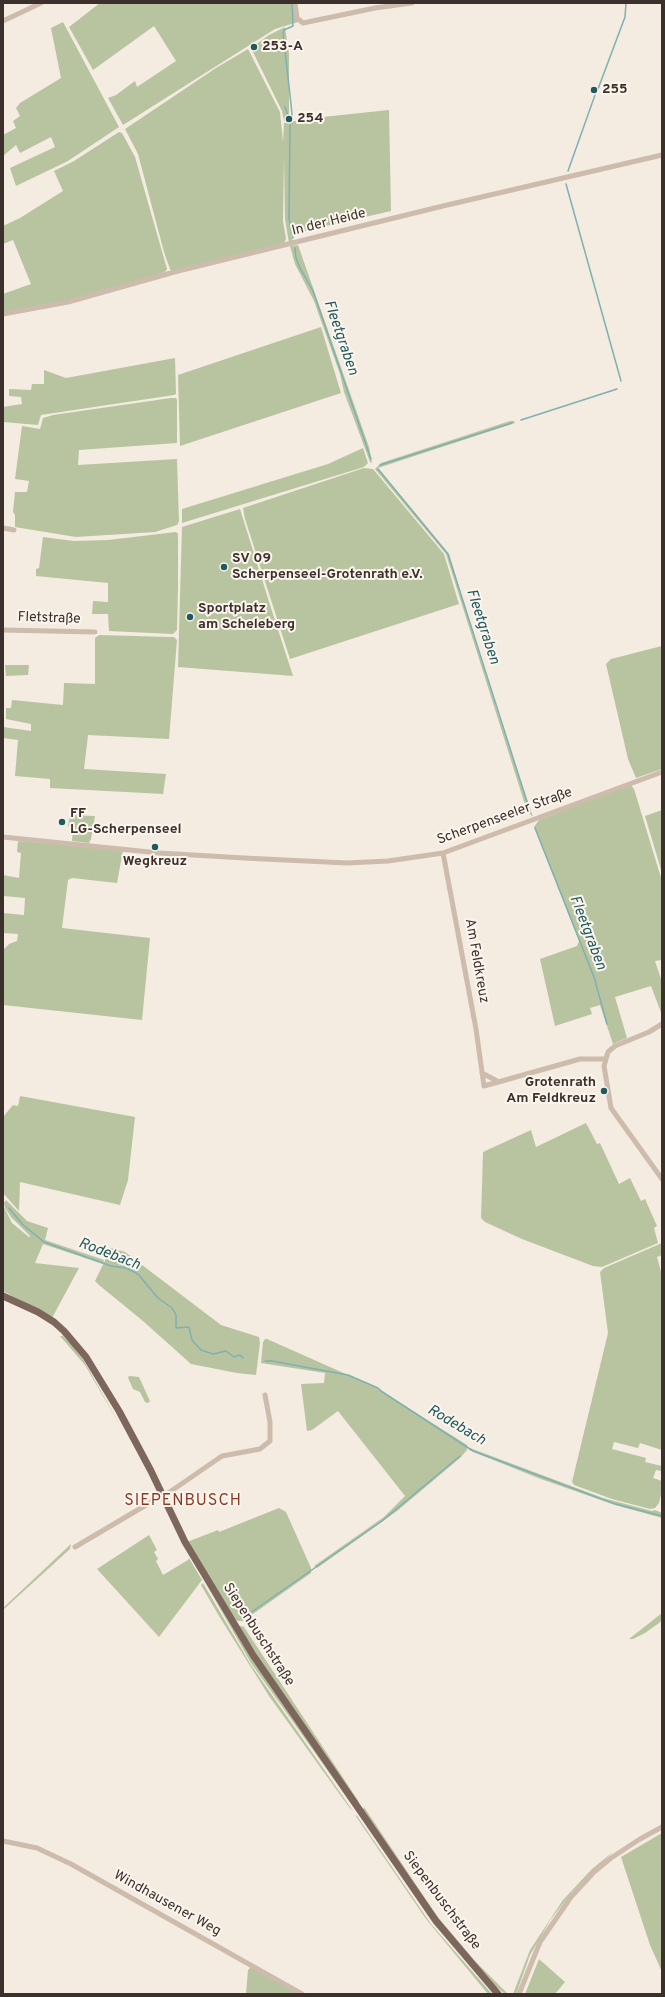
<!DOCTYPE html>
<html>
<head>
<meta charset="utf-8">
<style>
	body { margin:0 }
	#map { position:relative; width:665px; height:1997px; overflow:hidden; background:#f4ebe1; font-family:Overpass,sans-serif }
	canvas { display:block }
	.frame { position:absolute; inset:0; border:4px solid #3b302b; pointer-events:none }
</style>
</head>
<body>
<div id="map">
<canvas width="665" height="1997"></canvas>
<div class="frame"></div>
</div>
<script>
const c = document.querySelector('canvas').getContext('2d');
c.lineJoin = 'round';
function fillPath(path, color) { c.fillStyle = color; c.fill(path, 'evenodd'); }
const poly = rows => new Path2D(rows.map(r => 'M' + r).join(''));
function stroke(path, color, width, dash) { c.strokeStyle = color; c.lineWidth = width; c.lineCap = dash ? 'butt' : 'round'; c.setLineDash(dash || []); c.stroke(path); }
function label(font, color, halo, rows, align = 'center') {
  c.font = font + ' Overpass,sans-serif'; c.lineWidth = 4; c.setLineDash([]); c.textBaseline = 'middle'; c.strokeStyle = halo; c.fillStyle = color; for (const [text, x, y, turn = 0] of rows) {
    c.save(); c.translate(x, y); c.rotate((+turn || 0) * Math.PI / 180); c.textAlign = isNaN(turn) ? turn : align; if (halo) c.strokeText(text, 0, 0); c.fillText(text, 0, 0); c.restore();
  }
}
fillPath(poly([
	[100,3,294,3,298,22,275,29,123,125,108,98,116,95,135,81,137,87,176,61,154,26,93,70,69,27],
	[63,22,119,127,68,161,16,186,10,168,55,147,51,137,20,153,16,145,3,156,3,135,16,128,13,121,20,116,16,108,20,103,61,78,51,28],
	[285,27,289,54,289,120,284,121,282,111,251,48,269,35],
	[248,49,280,112,283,142,284,123,313,118,389,110,391,211,291,234,293,242,289,243,285,219,284,157,283,221,286,239,284,243,172,271,170,269,164,252,138,154,125,129,216,68],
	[119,132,122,133,135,157,167,269,165,272,75,299,4,313,3,294,31,284,13,240,3,244,3,226,20,218,63,191,54,171,74,161],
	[298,245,369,447,372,463,370,462,344,392,340,374,314,301,295,264,290,246],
	[321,327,341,393,180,446,178,375],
	[175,358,176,394,174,395,41,415,38,425,3,422,3,407,22,404,21,397,9,396,9,389,31,390,32,384,44,384,44,370,66,378],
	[171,398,176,398,177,400,177,443,79,450,78,465,177,459,179,521,177,525,155,532,76,537,15,527,15,515,13,512,15,492,27,492,29,481,15,479,22,426,40,429,43,418,53,415],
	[510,421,514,421,515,423,378,468,449,554,498,713,533,817,527,811,446,554,375,469,381,463],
	[363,448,368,463,364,467,182,523,182,509,328,464],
	[364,468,373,469,444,554,459,604,290,659,245,519,243,508],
	[240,509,271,608,293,676,178,667,182,527],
	[176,532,178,534,178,587,177,630,173,634,109,631,108,614,92,614,93,601,108,602,108,583,36,576,36,569,39,568,43,537,74,541,108,540],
	[99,635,169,637,174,637,177,640,169,739,88,735,84,769,166,774,163,794,50,788,50,779,15,776,18,740,3,738,3,727,31,731,31,724,6,719,6,708,11,708,12,700,63,705,64,683,95,684,95,638],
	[662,646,662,769,636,778,628,759,606,664,611,659],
	[5,665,29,665,28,675,6,676],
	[631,785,634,789,662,881,662,960,655,961,662,982,662,1015,651,986,615,997,627,1038,613,1044,600,1005,590,1008,592,1014,555,1026,540,959,577,946,579,941,534,827,539,820],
	[662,810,662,873,645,816],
	[70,815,95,816,91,839,89,843,72,841,73,827,68,826],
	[18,841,123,850,117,883,72,878,68,880,62,928,150,938,142,1020,3,1005,3,950,9,944,17,941,18,934,3,933,3,913,24,915,25,898,4,896,3,889,3,875,19,878,21,853,17,852],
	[20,1096,135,1117,128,1180,120,1205,20,1182,19,1211,3,1193,3,1117,13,1105,18,1106],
	[586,1123,597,1144,600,1143,619,1184,630,1178,641,1201,645,1199,657,1226,654,1228,658,1243,602,1267,593,1266,522,1239,485,1222,481,1218,483,1152,531,1130,536,1147],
	[6,1200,27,1221,48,1228,45,1240,104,1260,103,1264,43,1244,35,1263,79,1268,52,1318,3,1291,3,1205,12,1223,29,1237,30,1236,11,1217,5,1208,4,1203],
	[662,1243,662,1255,657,1257,662,1276,662,1450,640,1443,638,1448,614,1442,612,1449,646,1458,645,1462,662,1466,661,1471,656,1470,653,1478,662,1481,662,1490,659,1503,655,1508,650,1509,612,1499,574,1485,572,1482,608,1333,600,1272,604,1268],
	[111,1248,125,1252,221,1325,259,1337,260,1343,256,1375,237,1373,191,1364,143,1321,99,1285,95,1281],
	[60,1336,63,1336,72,1345,84,1361,121,1427,85,1365],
	[267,1339,375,1387,467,1445,467,1450,460,1458,397,1511,317,1568,314,1566,384,1517,405,1496,338,1411,312,1430,307,1431,301,1384,324,1383,325,1373,261,1363,263,1342,265,1339],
	[130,1376,139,1377,150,1401,148,1403,145,1402,140,1392,133,1389,129,1380,128,1377],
	[470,1448,603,1498,652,1511,655,1510,662,1513,662,1518,615,1505,538,1478,469,1450],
	[279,1508,286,1512,311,1568,311,1573,243,1621,238,1621,234,1619,187,1542,218,1530,219,1532],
	[149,1535,157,1550,154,1552,158,1559,156,1561,163,1575,188,1560,189,1558,202,1580,159,1637,97,1569],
	[71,1544,70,1549,3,1610,3,1608],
	[205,1582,248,1651,355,1809,251,1663],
	[203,1583,251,1665,353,1811,349,1807,269,1696,219,1616,201,1585],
	[662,1613,662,1620,659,1623,645,1633,633,1639,629,1639],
	[241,1626,244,1627,359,1802,357,1801,298,1717,239,1627],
	[364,1807,437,1916,474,1960,508,1994,505,1994,493,1984,440,1922,363,1810],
	[355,1815,357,1816,431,1924,492,1994,488,1994,426,1919],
	[662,1833,662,1972,650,1945,621,1857],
	[614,1851,572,1892,551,1919,530,1955,516,1994,513,1994,530,1950,563,1900,592,1869],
	[539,1959,565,1982,555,1994,525,1994],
	[251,1967,298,1994,246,1994,248,1970]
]), '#b8c4a0');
stroke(poly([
	[598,89,625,17,626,3],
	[285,107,289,118],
	[289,118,292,115,291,104,283,33,284,30,293,26,292,3],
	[290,125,289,218,293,238],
	[568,171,595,95],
	[566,184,621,381],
	[295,248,296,258,300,268,313,291,371,459],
	[521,420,617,389],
	[380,465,512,423],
	[378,469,448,554,530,811],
	[535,828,594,977,607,1024],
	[9,1208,23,1225,44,1242,111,1266,126,1268,138,1274,158,1298,172,1308,176,1315,176,1328,189,1327,192,1340,201,1350,213,1354,226,1351,234,1357,240,1355,243,1358],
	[265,1361,272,1361,348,1375,378,1388,381,1391,473,1451,615,1504,662,1516],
	[243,1618,382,1521,460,1456]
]), '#7fb0b2', 1.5);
stroke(poly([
	[295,3,297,18,303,23,375,8,412,3],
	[3,21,41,3],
	[3,314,68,302,178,271,443,206,662,155],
	[3,528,14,530],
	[3,630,95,632],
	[3,837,159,853,244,858,347,863,388,861,443,853,662,772],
	[443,853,476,1029,484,1086,580,1059,605,1059],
	[662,1024,649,1032,615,1046,608,1052,604,1066,611,1108,662,1179],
	[482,1073,499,1082],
	[164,1496,222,1456,260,1449,270,1441,270,1422,265,1395],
	[75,1547,163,1495],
	[3,1841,37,1848,71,1864,302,1994],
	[519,1994,540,1942,571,1897,594,1872,611,1858,640,1839,662,1827]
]), '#cdbbac', 5);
stroke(poly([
	[3,1296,38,1312,54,1322,64,1331,86,1357,119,1411,151,1471,185,1542,253,1655,436,1921,498,1994]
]), '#7d675c', 7);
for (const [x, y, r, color] of [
	[254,47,4,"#1f5a5e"],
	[594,90,4,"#1f5a5e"],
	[289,119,4,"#1f5a5e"],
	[224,567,4,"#1f5a5e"],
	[190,617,4,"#1f5a5e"],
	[62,822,4,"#1f5a5e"],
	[155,847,4,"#1f5a5e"],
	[604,1091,4,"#1f5a5e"]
]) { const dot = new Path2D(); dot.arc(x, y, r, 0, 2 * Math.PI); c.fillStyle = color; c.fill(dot); stroke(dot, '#fbf5ee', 1.5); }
label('bold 14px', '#3b302b', '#fbf5ee', [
	["253-A",262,47],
	["255",602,90],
	["254",297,119],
	["SV 09",232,559],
	["Scherpenseel-Grotenrath e.V.",232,575],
	["Sportplatz",198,609],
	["am Scheleberg",198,625],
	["FF",70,814],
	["LG-Scherpenseel",70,830],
	["Wegkreuz",155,862,"center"],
	["Grotenrath",596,1083,"right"],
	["Am Feldkreuz",596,1099,"right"]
], 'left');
label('14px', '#3b302b', '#fbf5ee', [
	["In der Heide",329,223,-14],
	["Fletstraße",49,619,2],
	["Scherpenseeler Straße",505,817,-20],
	["Am Feldkreuz",476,961,80],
	["Siepenbuschstraße",258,1635,57],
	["Siepenbuschstraße",441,1901,53],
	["Windhausener Weg",167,1904,29]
]);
label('italic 15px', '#1f5a5e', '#fbf5ee', [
	["Fleetgraben",340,338,71],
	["Fleetgraben",482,627,72],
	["Fleetgraben",587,933,69],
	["Rodebach",109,1255,21],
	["Rodebach",456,1426,31]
]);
c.letterSpacing = '1px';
label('16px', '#8c3b22', '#fbf5ee', [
	["SIEPENBUSCH",183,1502]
]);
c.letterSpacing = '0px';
</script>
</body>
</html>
